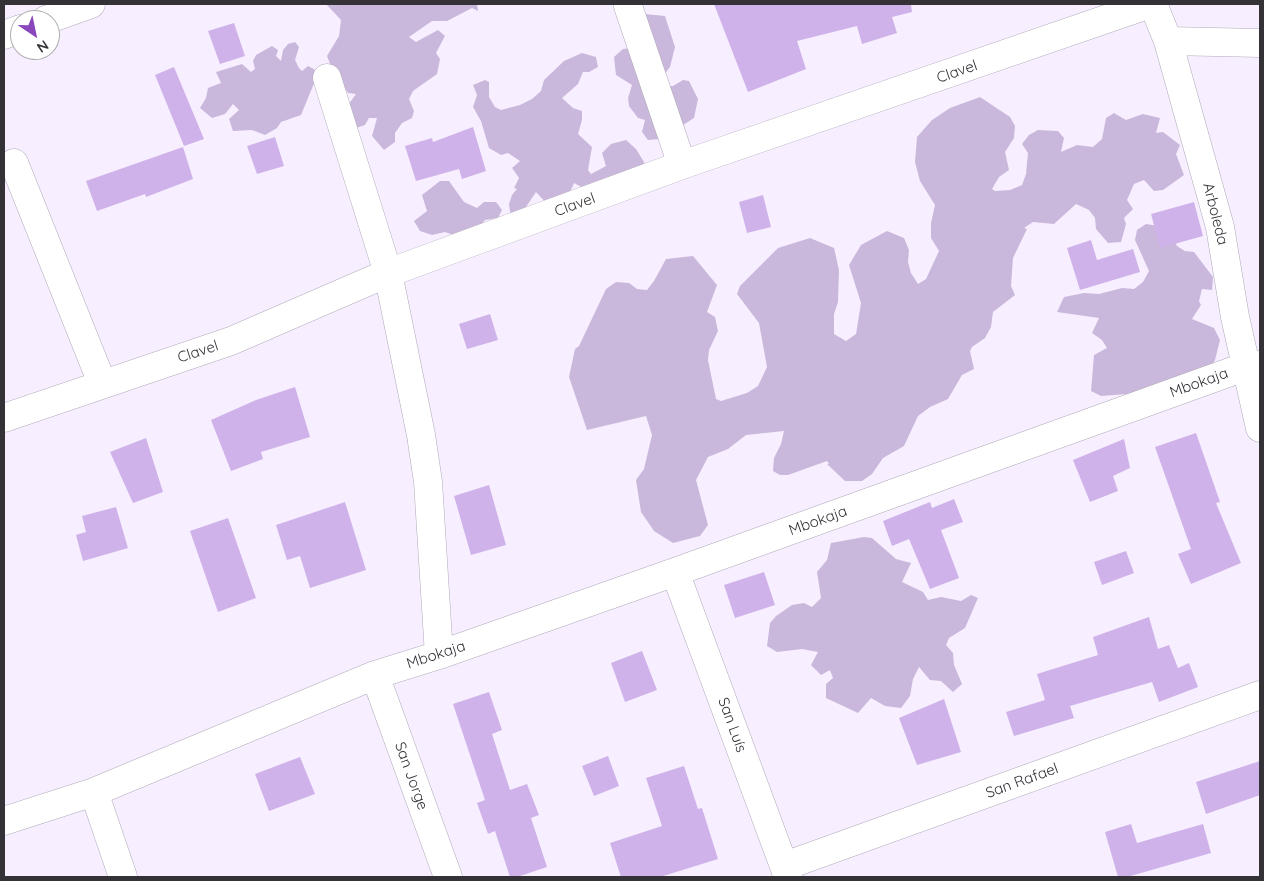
<!DOCTYPE html>
<html>
<head>
<meta charset="utf-8">
<style>
	body { margin:0 }
	#map { position:relative; width:1264px; height:881px; overflow:hidden; background:#f7efff; font-family:Quicksand,sans-serif }
	canvas { display:block }
	.frame { position:absolute; inset:0; border:5px solid #343137; pointer-events:none }
	.north { position:absolute; left:10px; top:10px; width:50px; height:50px; box-sizing:border-box; background:#fff; border:1px solid #aeadaf; border-radius:50%; rotate:146deg; font-size:14px; font-weight:700; line-height:20px; text-align:center; color:#343137 }
	.north::after { content:''; display:block; margin:auto; width:18px; height:22px; background:#8a47bc; clip-path:polygon(50% 0,100% 100%,50% 72%,0 100%) }
</style>
</head>
<body>
<div id="map">
<canvas width="1264" height="881"></canvas>
<div class="frame"></div>
<div class="north">N</div>
</div>
<script>
const c = document.querySelector('canvas').getContext('2d');
c.lineJoin = 'round';
function fillPath(path, color) { c.fillStyle = color; c.fill(path, 'evenodd'); }
const poly = rows => new Path2D(rows.map(r => 'M' + r).join(''));
function stroke(path, color, width, dash) { c.strokeStyle = color; c.lineWidth = width; c.lineCap = dash ? 'butt' : 'round'; c.setLineDash(dash || []); c.stroke(path); }
function label(font, color, halo, rows, align = 'center') {
  c.font = font + ' Quicksand,sans-serif'; c.lineWidth = 5; c.setLineDash([]); c.textBaseline = 'middle'; c.strokeStyle = halo; c.fillStyle = color; for (const [text, x, y, turn = 0] of rows) {
    c.save(); c.translate(x, y); c.rotate((+turn || 0) * Math.PI / 180); c.textAlign = isNaN(turn) ? turn : align; if (halo) c.strokeText(text, 0, 0); c.fillText(text, 0, 0); c.restore();
  }
}
fillPath(poly([
	[326,4,477,4,478,11,472,8,447,21,432,21,409,37,416,42,438,30,445,36,436,53,440,59,437,74,413,91,409,99,414,111,412,118,402,123,395,133,395,142,384,150,372,136,377,118,369,118,365,125,356,128,346,108,356,94,348,93,332,69,327,56,339,36,341,20],
	[645,14,665,16,675,47,670,67,661,79,668,86,673,86,683,80,689,81,698,99,694,118,661,139,648,140,642,132,645,120,638,118,629,106,628,98,632,85,616,75,614,57,623,49,630,48,635,21],
	[295,42,299,47,295,60,299,68,302,71,308,66,314,69,317,76,301,115,281,122,277,128,265,135,252,130,233,131,229,119,239,110,233,104,225,114,212,118,200,108,206,98,208,88,221,83,216,72,242,64,251,72,255,69,253,61,256,55,272,46,278,50,276,56,281,61,283,50,288,44],
	[582,53,596,57,598,67,589,72,583,72,578,84,562,98,573,108,582,111,582,120,578,134,592,147,588,170,591,174,606,166,602,153,611,144,626,140,636,149,644,162,643,178,585,189,574,183,571,190,563,198,548,205,536,192,520,216,511,218,509,204,512,195,517,189,514,188,519,178,512,168,520,161,508,153,501,155,489,148,481,121,473,107,477,95,473,85,485,80,489,82,489,97,495,107,501,110,520,105,532,99,541,91,544,80,564,61],
	[980,97,1010,117,1015,126,1014,138,1005,152,1009,170,999,177,992,189,995,191,1010,190,1022,185,1026,174,1028,153,1022,144,1029,135,1038,130,1058,131,1064,138,1061,152,1077,145,1093,147,1102,139,1106,118,1114,113,1126,120,1143,114,1160,118,1156,133,1163,132,1180,145,1176,154,1184,175,1163,190,1154,191,1144,180,1134,184,1127,200,1133,209,1124,218,1126,224,1121,242,1108,243,1096,229,1095,218,1089,210,1076,204,1054,224,1033,222,1024,228,1027,229,1013,258,1011,286,1015,295,993,312,991,327,985,338,972,347,970,351,974,369,962,375,948,399,930,407,918,416,904,446,883,458,872,474,862,481,845,481,827,464,829,464,827,461,788,475,780,475,773,471,774,458,781,444,784,431,746,435,728,449,708,457,696,480,708,525,700,536,673,543,654,531,641,512,636,480,644,469,652,435,646,416,587,430,569,377,575,349,579,346,606,289,616,282,629,283,637,289,647,290,654,281,666,259,693,256,717,285,707,312,715,317,718,331,709,350,708,360,716,399,721,401,747,393,758,386,767,367,759,323,737,294,740,286,778,248,810,238,834,248,839,270,838,302,834,314,834,334,846,341,856,334,861,303,849,265,861,245,887,231,904,238,909,250,908,262,911,273,918,284,926,279,939,251,931,238,931,223,935,205,920,181,915,162,917,137,932,120,950,108],
	[440,181,449,181,464,202,477,208,484,202,496,202,502,210,498,218,485,220,475,232,459,237,445,232,432,235,420,231,414,221,427,211,422,195],
	[1146,224,1159,226,1170,231,1177,246,1185,251,1194,252,1213,277,1212,290,1202,289,1199,301,1201,305,1192,319,1214,328,1220,340,1215,360,1206,376,1140,393,1101,396,1091,391,1094,355,1107,348,1102,340,1092,333,1099,318,1057,312,1064,297,1084,293,1099,294,1122,288,1134,289,1143,282,1149,271,1135,240,1137,230],
	[864,537,872,538,896,559,911,563,902,582,923,592,928,600,941,597,961,601,971,595,978,598,965,628,949,638,946,645,953,653,954,665,962,684,953,692,941,681,930,680,919,667,913,679,910,696,901,708,885,706,871,698,858,713,826,698,826,684,833,678,830,670,821,675,811,665,818,652,802,649,777,652,767,646,770,623,776,616,792,605,804,603,812,607,821,598,817,572,827,560,831,543]
]), '#cab8dc');
fillPath(poly([
	[714,4,911,4,912,12,892,17,897,33,862,44,857,26,797,41,806,69,748,92],
	[234,23,245,56,220,64,208,31],
	[174,67,204,139,184,146,155,75],
	[473,127,486,171,462,179,459,169,416,181,405,146,432,138,433,142],
	[275,137,284,166,257,174,247,146],
	[183,147,193,179,146,197,145,194,97,211,86,181],
	[763,195,771,227,747,233,739,202],
	[1194,202,1203,236,1160,248,1151,214],
	[1091,240,1097,260,1133,249,1140,272,1080,290,1067,248],
	[490,314,498,340,467,349,459,324],
	[295,387,310,437,261,452,263,459,231,471,211,420,256,400],
	[1196,433,1220,502,1216,503,1241,563,1191,584,1178,554,1191,549,1155,447],
	[146,438,163,492,133,503,110,452],
	[1124,439,1130,468,1113,476,1118,491,1090,502,1073,460],
	[489,485,506,545,471,555,454,496],
	[954,499,963,522,941,530,959,578,930,589,909,539,892,546,883,521,930,502,932,508],
	[345,502,366,570,310,588,300,556,287,560,276,525],
	[116,507,128,548,83,561,76,535,86,532,82,516],
	[228,518,256,598,218,612,190,531],
	[1126,551,1134,573,1102,585,1094,562],
	[764,572,775,605,735,618,724,585],
	[1149,617,1158,649,1169,645,1178,668,1189,663,1198,687,1159,702,1152,682,1070,706,1074,718,1014,736,1006,712,1045,700,1037,674,1098,655,1093,637],
	[642,651,657,690,625,702,611,663],
	[489,692,502,730,492,734,510,790,527,784,539,815,531,818,547,867,517,877,510,877,495,831,488,834,477,803,485,800,453,704],
	[944,699,961,752,917,765,899,718],
	[608,756,619,786,594,796,582,766],
	[300,757,315,794,269,811,255,774],
	[1260,761,1260,795,1206,814,1196,782],
	[684,766,698,809,702,808,718,859,660,877,621,877,610,843,662,826,646,778],
	[1131,824,1137,843,1203,824,1211,853,1127,877,1118,877,1105,832]
]), '#cfb2ea');
const minor = poly([
	[1153,4,1168,41,1220,227,1235,317,1260,428],
	[628,6,682,165],
	[46,20,91,4],
	[4,35,20,29],
	[1168,41,1260,43],
	[327,78,388,273,421,435,428,482,439,655],
	[14,163,102,383],
	[4,418,231,341,388,273,682,165,1150,4],
	[675,572,788,877],
	[375,675,448,877],
	[94,792,123,877],
	[4,821,94,792,375,675,439,655,675,572,1247,366,1260,365],
	[785,866,1260,695]
]);
stroke(minor, '#b1aab9', 29);
stroke(minor, '#fff', 28);
label('15px', '#343137', '#fff', [
	["Clavel",957,72,-19],
	["Clavel",575,205,-20],
	["Arboleda",1215,214,76],
	["Clavel",198,352,-18],
	["Mbokaja",1199,383,-20],
	["Mbokaja",818,521,-20],
	["Mbokaja",436,655,-18],
	["San Luís",732,725,70],
	["San Jorge",411,776,70],
	["San Rafael",1022,781,-20]
]);
</script>
</body>
</html>
